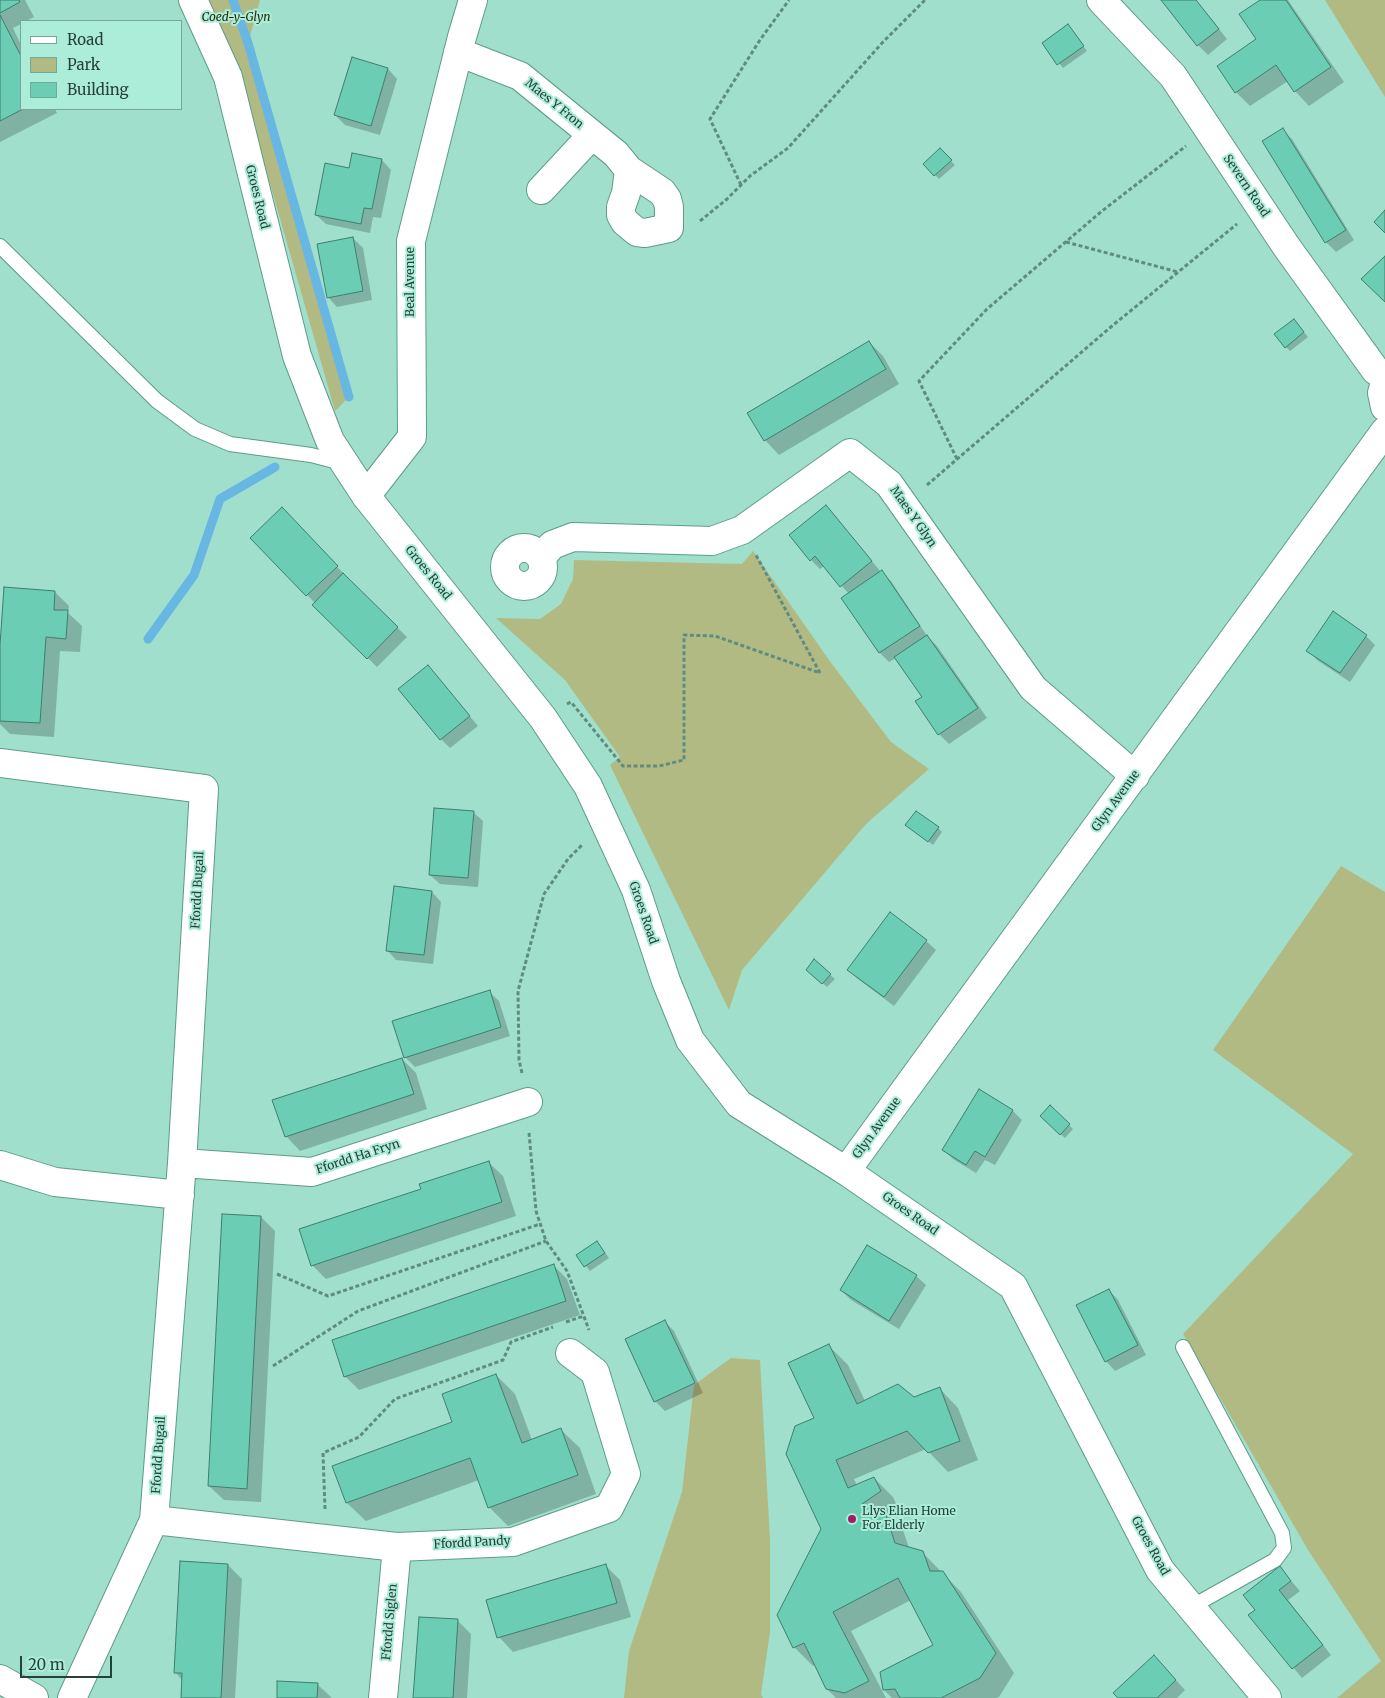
<!DOCTYPE html>
<html>
<head>
<meta charset="utf-8">
<style>
	body { margin:0 }
	#map { position:relative; width:1385px; height:1698px; overflow:hidden; background:#9fdfcc; font-family:Merriweather,serif }
	canvas { display:block }
	.legend { position:absolute; left:20px; top:20px; width:162px; height:90px; box-sizing:border-box; background:#acedd9; border:1px solid #76a899; margin:0; padding:6px 9px; list-style:none; font-size:15px; color:#264139 }
	.legend li { display:flex; align-items:center; gap:10px; height:25px }
	.legend b { width:25px; border:1px solid #76a899 }
	.scale { position:absolute; left:20px; top:1656px; width:92px; height:22px; box-sizing:border-box; border:2px solid #264139; border-top:0; padding-left:6px; font-size:15px; line-height:18px; white-space:nowrap; color:#264139; -webkit-text-stroke:4px #acedd9; paint-order:stroke }
</style>
</head>
<body>
<div id="map">
<canvas width="1385" height="1698"></canvas>
<ul class="legend">
<li><b style="height:6px;background:#fff"></b>Road</li>
<li><b style="height:14px;background:#b2ba83"></b>Park</li>
<li><b style="height:14px;background:#6bcdb3"></b>Building</li>
</ul>
<div class="scale">20 m</div>
</div>
<script>
const c = document.querySelector('canvas').getContext('2d');
c.lineJoin = 'round';
function fillPath(path, color) { c.fillStyle = color; c.fill(path, 'evenodd'); }
const poly = rows => new Path2D(rows.map(r => 'M' + r).join(''));
function stroke(path, color, width, dash) { c.strokeStyle = color; c.lineWidth = width; c.lineCap = dash ? 'butt' : 'round'; c.setLineDash(dash || []); c.stroke(path); }
function label(font, color, halo, rows, align = 'center') {
  c.font = font + ' Merriweather,serif'; c.lineWidth = 4; c.setLineDash([]); c.textBaseline = 'middle'; c.strokeStyle = halo; c.fillStyle = color; for (const [text, x, y, turn = 0] of rows) {
    c.save(); c.translate(x, y); c.rotate((+turn || 0) * Math.PI / 180); c.textAlign = isNaN(turn) ? turn : align; if (halo) c.strokeText(text, 0, 0); c.fillText(text, 0, 0); c.restore();
  }
}
fillPath(poly([
	[207,0,260,0,248,43,349,397,335,411,239,75],
	[1325,0,1385,0,1385,97],
	[753,551,829,660,891,742,929,769,866,824,742,970,729,1010,610,765,620,757,565,680,496,618,540,619,561,604,573,579,574,560,742,564],
	[1341,866,1385,892,1385,1698,1337,1698,1381,1661,1308,1550,1183,1334,1353,1154,1213,1050],
	[731,1358,760,1360,770,1540,770,1632,761,1694,763,1698,624,1698,629,1651,682,1492,694,1385]
]), '#b2ba83');
fillPath(poly([
	[0,0,25,0,34,17,26,21,21,21,21,24,13,28,21,45,21,109,55,109,57,113,0,142],
	[1163,0,1196,0,1227,39,1208,55,1198,45],
	[1262,0,1288,0,1344,82,1309,106,1295,91,1288,81,1250,106,1236,92,1219,66,1257,40],
	[1072,30,1087,51,1063,68,1043,43],
	[388,69,397,79,380,135,345,125,335,115],
	[1282,130,1292,139,1354,240,1336,252,1326,242,1264,141],
	[940,150,955,165,939,179,925,164],
	[382,160,391,170,381,218,373,217,370,233,326,224,316,215,350,169],
	[353,238,363,248,372,300,337,307,328,297],
	[1298,325,1308,337,1290,351,1286,347],
	[869,342,883,356,899,384,779,455,765,440],
	[826,506,881,572,891,581,927,636,937,646,987,718,949,744,939,734,917,702,923,698,896,658,889,662,880,653,843,598,849,594,824,566,820,569,811,560],
	[282,509,346,576,345,577,407,637,377,667,314,605,315,603,252,538],
	[55,592,69,606,68,613,82,626,80,652,60,651,54,737,10,734,0,724,0,663],
	[1366,636,1375,645,1350,682,1317,660,1308,650],
	[428,667,478,726,450,748,441,739],
	[473,812,483,821,478,887,440,884,430,875],
	[907,825,938,828,942,832,933,845],
	[432,892,441,902,433,964,396,960,387,950],
	[926,941,936,950,894,1006,858,979,849,970],
	[814,961,835,979,827,987,812,974],
	[489,992,499,1001,510,1036,415,1067,405,1057],
	[402,1059,416,1073,427,1109,300,1151,286,1136],
	[980,1091,1013,1111,1022,1120,995,1165,985,1160,976,1173,953,1159,944,1150],
	[1050,1107,1073,1129,1065,1138,1046,1121],
	[488,1162,503,1176,516,1216,326,1279,312,1265,422,1190],
	[261,1217,275,1231,261,1502,224,1500,209,1486],
	[597,1242,609,1258,590,1271,578,1256],
	[868,1246,916,1276,926,1285,899,1329,851,1300,841,1290],
	[553,1265,567,1279,580,1315,359,1390,345,1376],
	[1109,1290,1118,1300,1146,1355,1115,1371,1106,1361],
	[665,1322,674,1331,703,1393,665,1411,655,1401],
	[829,1346,848,1365,865,1401,914,1399,940,1389,958,1408,978,1460,948,1472,926,1449,854,1479,857,1486,874,1478,893,1497,899,1510,890,1516,903,1530,909,1548,922,1552,961,1592,1014,1673,999,1697,996,1698,892,1698,884,1690,935,1645,911,1600,851,1631,886,1698,836,1698,827,1689,815,1665,813,1666,794,1647,823,1529,815,1419],
	[496,1375,515,1394,532,1440,561,1430,580,1448,596,1494,508,1526,489,1507,479,1480,366,1521,347,1503,454,1423],
	[228,1565,242,1579,235,1698,182,1698,183,1681,175,1672],
	[606,1566,620,1580,631,1617,513,1652,499,1637],
	[1280,1568,1300,1591,1288,1600,1331,1655,1302,1678,1250,1616,1257,1610],
	[457,1620,471,1634,467,1698,415,1698],
	[1163,1666,1185,1690,1177,1698,1120,1698],
	[317,1684,332,1698,278,1698]
]), '#0003');
stroke(poly([
	[233,0,248,43,349,397],
	[148,639,194,575,220,499,275,467]
]), '#68b7e3', 9);
const building = poly([
	[0,0,19,0,20,2,0,13,0,0],
	[1161,0,1196,0,1219,29,1197,46,1161,0],
	[1260,0,1286,0,1331,67,1294,92,1276,65,1235,93,1217,66,1256,39,1239,14,1260,0],
	[0,15,21,56,21,109,23,109,0,121,0,15],
	[1068,24,1084,46,1057,65,1042,43,1068,24],
	[352,57,388,68,371,126,334,115,352,57],
	[1283,128,1346,230,1325,243,1262,141,1283,128],
	[940,148,952,160,934,176,923,164,940,148],
	[352,153,382,159,372,209,364,208,361,224,315,215,325,163,349,168,352,153],
	[1385,210,1385,233,1374,222,1385,210],
	[353,237,363,291,327,298,317,244,353,237],
	[1385,256,1385,302,1361,279,1385,256],
	[1294,319,1304,332,1285,348,1274,334,1294,319],
	[869,341,886,369,764,441,747,413,869,341],
	[826,505,872,561,840,587,815,556,810,561,789,535,826,505],
	[282,507,338,566,306,596,250,538,282,507],
	[882,570,920,626,879,653,841,598,882,570],
	[343,573,398,627,367,659,312,605,343,573],
	[4,587,55,591,54,610,68,610,66,639,46,637,40,723,0,721,0,645,4,587],
	[1333,611,1367,635,1340,673,1306,651,1333,611],
	[927,635,978,708,938,735,915,701,922,697,894,657,927,635],
	[428,665,470,716,440,740,398,689,428,665],
	[434,808,474,811,468,878,429,875,434,808],
	[916,811,939,827,928,842,905,825,916,811],
	[394,886,432,891,424,955,386,951,394,886],
	[890,912,927,940,884,997,847,970,890,912],
	[814,959,831,974,822,984,806,970,814,959],
	[490,990,501,1027,404,1058,392,1021,490,990],
	[402,1058,414,1094,285,1137,272,1100,402,1058],
	[979,1089,1013,1110,985,1157,975,1151,966,1165,942,1150,979,1089],
	[1050,1105,1070,1124,1060,1135,1040,1116,1050,1105],
	[489,1161,502,1202,311,1266,299,1229,421,1189,419,1184,489,1161],
	[222,1214,261,1216,247,1489,208,1486,222,1214],
	[597,1241,605,1253,584,1267,576,1255,597,1241],
	[867,1245,917,1275,889,1321,840,1290,867,1245],
	[554,1264,566,1301,344,1377,332,1340,554,1264],
	[1109,1289,1138,1345,1105,1362,1076,1305,1109,1289],
	[665,1320,695,1383,654,1402,625,1339,665,1320],
	[829,1344,857,1404,898,1384,914,1397,940,1387,960,1441,928,1453,907,1431,836,1460,848,1488,874,1477,881,1491,862,1504,884,1509,895,1543,923,1551,930,1571,943,1571,996,1653,980,1678,941,1698,900,1698,895,1689,883,1690,880,1672,933,1645,898,1578,833,1612,869,1681,845,1693,826,1689,804,1643,793,1648,777,1615,821,1529,786,1454,795,1426,814,1418,788,1363,829,1344],
	[496,1374,522,1443,561,1428,578,1475,488,1508,470,1458,346,1503,332,1466,452,1422,442,1394,496,1374],
	[180,1561,228,1564,221,1698,181,1698,182,1673,174,1673,180,1561],
	[606,1564,617,1603,497,1638,486,1600,606,1564],
	[1280,1566,1291,1581,1279,1590,1323,1645,1292,1669,1248,1615,1255,1610,1243,1595,1280,1566],
	[419,1617,458,1619,453,1698,413,1698,419,1617],
	[1154,1655,1176,1680,1157,1698,1118,1698,1113,1693,1154,1655],
	[277,1681,318,1683,317,1698,277,1698,277,1681]
]);
fillPath(building, '#6bcdb3');
stroke(building, '#3f7e6e', 1);
const service = poly([
	[0,246,157,401,195,429,230,444,311,455,342,463],
	[1183,1347,1282,1533,1284,1548,1275,1560,1191,1607]
]);
const minor = poly([
	[1101,0,1173,76,1286,246,1376,371,1385,374],
	[458,52,520,76,616,154,629,170],
	[629,170,662,192,667,199,669,207,669,228,645,233,637,232,625,222,621,215,621,207,626,193,629,170],
	[541,190,592,135],
	[1385,382,1382,393,1385,407],
	[366,496,412,437,411,241,462,37,473,0],
	'505 567a19 19 0 1 1 38 0a19 19 0 1 1-38 0Z',
	[541,558,552,545,573,537,712,541,742,530,850,453,889,484,1033,688,1135,776],
	[0,763,204,789,182,1163,154,1520,72,1698],
	[182,1163,312,1172,528,1102],
	[0,1165,55,1182,180,1195],
	[846,1171,1385,431],
	[154,1520,397,1547,513,1542,609,1508,626,1474,595,1372,570,1353],
	[0,1679,34,1698],
	[383,1698,397,1547]
]);
const tertiary = poly([
	[193,0,228,77,297,356,330,441,366,496,543,718,588,786,636,890,666,981,690,1040,739,1104,846,1171,1013,1286,1160,1570,1267,1698]
]);
stroke(service, '#5d9c8a', 16);
stroke(minor, '#5d9c8a', 30);
stroke(tertiary, '#5d9c8a', 30);
stroke(poly([
	[741,185,710,119,760,40,789,0],
	[700,221,727,199,750,176,788,148,883,42,925,0],
	[1066,242,1178,272],
	[957,459,919,381,987,309,1102,211,1186,146],
	[927,485,1112,326,1237,224],
	[567,704,571,702,623,766,659,766,684,760,684,635,715,636,820,673,756,555],
	[522,1073,519,1060,518,991,544,894,568,859,583,844],
	[529,1133,536,1211,546,1241,567,1271,589,1330],
	[277,1274,328,1296,540,1224],
	[566,1322,584,1316],
	[273,1366,358,1311,546,1241],
	[325,1509,323,1453,359,1437,395,1399,503,1360,511,1342,553,1327]
]), '#608c7f', 3, [4, 2.5]);
stroke(service, '#fff', 14);
stroke(minor, '#fff', 28);
stroke(tertiary, '#fff', 28);
for (const [x, y, r, color] of [
	[852,1519,5,"#a41b64"]
]) { const dot = new Path2D(); dot.arc(x, y, r, 0, 2 * Math.PI); c.fillStyle = color; c.fill(dot); stroke(dot, '#acedd9', 2); }
label('italic 12px', '#292c0a', '#acedd9', [
	["Coed-y-Glyn",236,18]
]);
label('12px', '#264139', '#acedd9', [
	["Maes Y Fron",554,104,39],
	["Severn Road",1246,186,56],
	["Groes Road",257,197,76],
	["Beal Avenue",411,282,-90],
	["Maes Y Glyn",913,517,55],
	["Groes Road",428,573,51],
	["Glyn Avenue",1116,801,-54],
	["Ffordd Bugail",198,890,-87],
	["Groes Road",643,913,71],
	["Glyn Avenue",877,1128,-54],
	["Ffordd Ha Fryn",358,1157,-18],
	["Groes Road",910,1214,35],
	["Ffordd Bugail",159,1455,-86],
	["Ffordd Pandy",472,1543,-3],
	["Groes Road",1150,1546,61],
	["Ffordd Siglen",390,1622,-85]
]);
label('12px', '#264139', '#acedd9', [
	["Llys Elian Home",862,1512],
	["For Elderly",862,1526]
], 'left');
</script>
</body>
</html>
